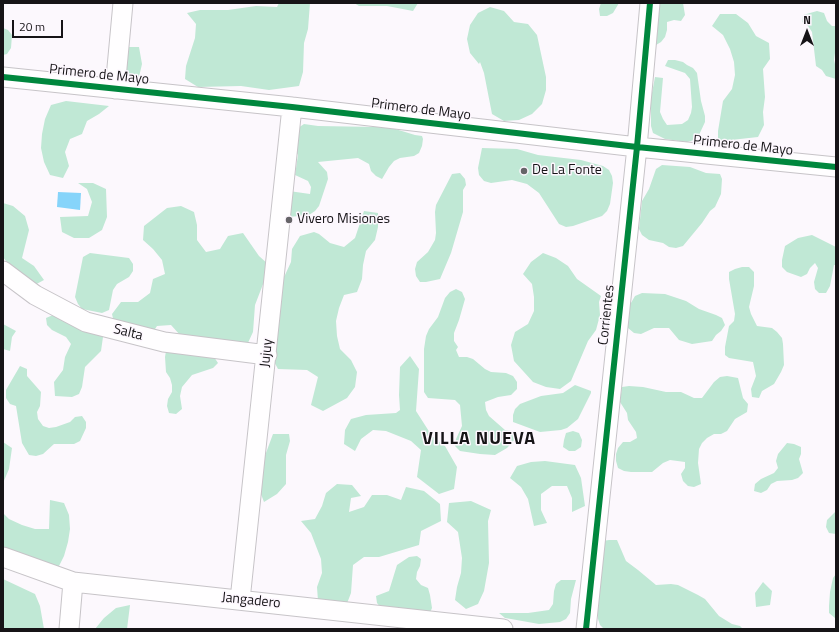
<!DOCTYPE html>
<html>
<head>
<meta charset="utf-8">
<style>
	body { margin:0 }
	#map { position:relative; width:839px; height:632px; overflow:hidden; background:#fcf8fd; font-family:"Titillium Web",sans-serif }
	canvas { display:block }
	.frame { position:absolute; inset:0; border:4px solid #161417; pointer-events:none }
	.north { position:absolute; left:787px; top:12px; width:40px; height:40px; -webkit-text-stroke:3px #fdf7fe; paint-order:stroke; rotate:0deg; font-size:11px; font-weight:700; line-height:16px; text-align:center; color:#161417 }
	.north::after { content:''; display:block; margin:auto; width:14px; height:18px; background:#161417; clip-path:polygon(50% 0,100% 100%,50% 72%,0 100%) }
	.scale { position:absolute; left:12px; top:20px; width:51px; height:18px; box-sizing:border-box; border:2px solid #161417; border-top:0; padding-left:5px; font-size:12px; line-height:14px; white-space:nowrap; color:#161417; -webkit-text-stroke:3px #fdf7fe; paint-order:stroke }
</style>
</head>
<body>
<div id="map">
<canvas width="839" height="632"></canvas>
<div class="frame"></div>
<div class="north">N</div>
<div class="scale">20 m</div>
</div>
<script>
const c = document.querySelector('canvas').getContext('2d');
c.lineJoin = 'round';
function fillPath(path, color) { c.fillStyle = color; c.fill(path, 'evenodd'); }
const poly = rows => new Path2D(rows.map(r => 'M' + r).join(''));
function stroke(path, color, width, dash) { c.strokeStyle = color; c.lineWidth = width; c.lineCap = dash ? 'butt' : 'round'; c.setLineDash(dash || []); c.stroke(path); }
function label(font, color, halo, rows, align = 'center') {
  c.font = font + ' "Titillium Web",sans-serif'; c.lineWidth = 3; c.setLineDash([]); c.textBaseline = 'middle'; c.strokeStyle = halo; c.fillStyle = color; for (const [text, x, y, turn = 0] of rows) {
    c.save(); c.translate(x, y); c.rotate((+turn || 0) * Math.PI / 180); c.textAlign = isNaN(turn) ? turn : align; if (halo) c.strokeText(text, 0, 0); c.fillText(text, 0, 0); c.restore();
  }
}
fillPath(poly([
	[279,3,310,3,308,29,304,43,303,72,299,86,269,90,241,86,198,87,185,79,186,66,195,38,196,24,187,13,200,10,228,10,256,6,277,7],
	[354,3,418,3,413,11,387,6,359,6],
	[601,3,619,3,613,13,607,16,600,16,599,9],
	[655,3,683,3,685,15,681,21,674,20,667,22,667,30,665,37,661,42,656,45,650,41],
	[490,7,504,11,514,22,528,24,537,35,546,77,546,90,542,104,532,114,519,120,504,121,492,114,484,73,480,62,479,64,470,53,467,39,470,25,478,13],
	[817,11,824,13,827,21,832,26,836,26,836,52,835,53,834,60,836,68,836,79,826,76,822,70,816,66,812,32,808,26,802,22,803,15],
	[720,14,736,14,748,23,756,36,769,43,770,59,763,69,765,97,763,112,764,125,758,137,731,140,718,144,718,131,723,101,732,89,735,75,734,62,730,49,723,35,712,26],
	[3,28,8,30,12,35,11,48,7,54,3,55],
	[126,47,139,47,142,64,139,77,126,74],
	[668,60,675,60,683,62,687,65,693,68,697,73,701,101,705,116,705,122,699,135,694,140,687,142,665,139,653,133,651,126,651,98,655,77,663,78,660,112,663,119,667,125,682,124,688,120,691,113,692,107,690,79,685,73,665,66],
	[66,101,109,106,99,114,87,121,82,134,70,139,65,152,69,166,63,178,50,175,44,162,41,148,42,134,45,119,51,105],
	[304,124,318,126,377,127,392,128,415,135,422,136,423,139,422,146,419,153,414,156,400,158,394,161,389,167,382,179,376,176,371,171,369,164,358,158,318,162,327,172,328,179,319,206,315,211,309,215,289,217,289,191,310,194,311,187,308,181,295,175,298,155,294,148,298,128],
	[482,148,517,149,538,155,581,160,603,166,609,170,612,176,613,183,610,204,607,211,602,216,573,226,566,227,559,224,539,193,527,184,512,180,491,183,484,181,479,175,478,168],
	[662,165,690,167,706,173,720,174,722,179,721,194,715,207,710,211,702,223,683,246,676,248,669,247,663,243,649,240,642,235,639,229,642,201,649,189,656,169],
	[460,173,465,179,466,185,463,190,463,212,451,253,440,279,426,282,420,282,416,276,415,269,417,262,428,252,435,240,436,233,435,212,436,205,452,174],
	[78,183,93,183,106,189,107,217,102,230,89,238,74,238,62,232,60,217,88,216,92,202,87,189],
	[3,203,13,206,25,216,29,230,22,258,34,266,44,280,31,287,11,268,3,257],
	[181,206,194,212,197,225,197,240,206,252,220,249,228,236,243,233,259,256,268,264,265,279,255,305,253,332,247,345,180,335,171,325,157,326,149,338,115,327,112,314,121,302,138,302,150,293,153,279,165,274,162,260,153,249,143,240,144,226,167,208],
	[364,211,378,213,378,227,375,240,366,251,363,265,362,279,357,292,344,295,339,308,336,321,337,336,340,349,351,360,357,372,355,387,347,398,323,411,311,405,318,377,307,370,278,369,271,356,276,289,285,275,291,262,292,249,300,236,314,232,319,234,330,243,344,247,355,238],
	[812,235,836,247,836,265,834,265,830,286,826,293,819,293,815,289,814,282,818,268,815,263,810,268,807,274,801,277,787,272,782,267,782,260,785,246,798,238],
	[90,253,129,258,133,264,133,271,129,277,117,284,113,290,109,310,102,313,82,309,78,304,75,297,83,257],
	[543,253,556,258,568,266,577,279,601,296,599,302,600,315,596,330,588,341,571,381,560,389,546,387,533,382,514,361,511,345,515,332,528,324,534,311,534,297,532,284,523,274,531,262],
	[742,267,749,267,754,272,754,286,749,307,751,314,757,326,772,328,777,332,782,338,783,344,784,365,781,372,774,384,762,391,759,398,752,397,751,389,756,376,753,362,729,358,725,355,725,347,729,326,734,321,735,314,729,279,729,272,735,269],
	[456,289,462,292,465,299,459,320,454,333,454,341,458,347,456,350,459,357,467,357,473,359,485,369,491,372,506,373,513,376,517,382,517,389,511,395,498,397,485,402,486,410,489,416,505,430,512,431,517,437,507,448,495,455,480,454,460,451,455,446,456,439,462,426,460,405,455,400,428,398,424,392,424,349,426,336,429,329,438,317,445,298,450,292],
	[642,293,665,294,686,301,699,309,716,315,722,318,725,325,721,331,716,335,712,341,692,344,679,340,669,328,654,328,641,334,634,333,628,328,626,321,628,308,635,296],
	[53,315,99,332,103,337,101,351,85,367,82,387,79,394,72,397,55,396,54,382,63,370,65,357,71,344,66,337,52,330,47,325,46,318],
	[3,324,16,331,12,337,10,351,3,349],
	[166,351,214,357,218,363,213,368,192,375,182,387,180,396,182,409,176,414,169,413,167,406,168,399,172,392,172,385,170,378,166,372,165,357],
	[410,356,419,369,416,411,432,436,445,446,457,467,454,489,439,494,417,477,421,450,411,441,386,431,373,430,361,439,355,451,344,444,345,430,351,419,366,415,396,413,400,410,399,395,400,367],
	[20,366,27,369,27,376,41,392,40,406,37,412,38,419,43,426,49,428,56,427,70,422,75,417,82,416,86,422,86,428,80,441,74,444,54,444,43,454,36,456,29,455,22,443,16,406,10,404,6,398,6,390],
	[727,376,738,378,743,398,748,404,747,412,735,419,727,431,721,434,714,434,707,438,702,443,699,449,698,463,701,484,694,487,688,486,683,481,681,474,685,468,685,462,670,460,663,463,652,472,631,472,624,471,618,468,616,461,616,454,618,448,623,442,630,442,637,438,636,432,628,420,627,413,620,402,622,387,629,386,643,387,666,392,681,392,694,398,702,398,714,382,720,377],
	[575,385,591,391,591,393,578,419,567,428,561,430,540,432,513,422,513,415,515,409,520,404,541,396,563,393],
	[573,431,579,433,582,440,581,447,575,451,569,451,563,447,564,440,566,433],
	[273,434,289,434,290,441,286,455,286,484,277,494,264,502,259,489,263,461],
	[3,442,12,448,9,469,3,483],
	[787,443,794,444,801,447,801,454,799,459,803,473,798,478,792,480,777,481,771,484,767,490,761,493,754,491,755,484,761,479,774,473,778,468,776,461,778,454],
	[545,461,575,465,581,478,585,506,572,512,572,498,567,486,552,486,541,494,541,510,547,523,534,526,528,499,521,487,510,478,517,466,531,462],
	[337,484,352,485,361,496,351,498,349,512,364,507,372,495,387,495,401,500,406,487,424,491,440,504,441,521,421,531,419,545,379,557,364,557,353,565,351,593,346,606,318,601,317,587,322,573,321,559,311,533,301,521,315,519,322,506,326,493],
	[50,500,64,503,69,515,70,529,68,542,64,556,58,568,3,553,3,513,9,519,22,525,35,529,49,529],
	[471,501,491,510,488,521,489,563,484,591,478,604,466,609,455,600,457,587,461,573,462,558,458,532,447,522,449,503],
	[836,511,836,534,829,533,826,527,827,520],
	[609,540,617,540,626,561,638,570,656,585,671,584,678,585,698,595,705,599,719,616,732,624,740,626,743,629,604,629,600,625,598,619,597,612,602,541],
	[417,556,421,559,420,566,417,572,416,579,421,585,428,588,430,595,432,608,429,615,381,608,377,603,376,596,389,591,397,565,409,557],
	[836,574,836,618,835,618,829,613,829,606,830,592,833,578],
	[3,579,35,594,40,606,44,629,3,629],
	[561,580,576,580,571,599,570,613,566,619,560,622,539,624,511,619,505,618,499,613,528,613,549,610,553,604,554,591,556,584],
	[763,582,772,591,770,605,756,607,755,593],
	[130,605,127,629,95,629,104,618,116,608]
]), '#c0e8d5');
fillPath(poly([
	[58,192,81,193,80,210,57,207]
]), '#86d4fa');
const street = poly([
	[3,77,292,107,637,147,836,167],
	[115,89,123,3],
	[3,271,35,295,86,322,164,342,267,355],
	[3,557,73,582,503,629],
	[240,600,292,107],
	[69,629,73,582],
	[586,629,637,147,650,3]
]);
stroke(street, '#c7c4c8', 21);
stroke(street, '#fffeff', 19);
stroke(poly([
	[3,77,292,107,637,147,836,167],
	[586,629,637,147,650,3]
]), '#00873e', 6);
for (const [x, y, r, color] of [
	[524,171,4,"#666468"],
	[289,220,4,"#666468"]
]) { const dot = new Path2D(); dot.arc(x, y, r, 0, 2 * Math.PI); c.fillStyle = color; c.fill(dot); stroke(dot, '#fdf7fe', 1.5); }
label('14px', '#161417', '#fdf7fe', [
	["Primero de Mayo",99,75,6],
	["Primero de Mayo",421,110,7],
	["Primero de Mayo",743,146,6],
	["Corrientes",607,315,-84],
	["Salta",128,333,14],
	["Jujuy",267,353,-84],
	["Jangadero",251,601,6]
]);
label('14px', '#161417', '#fdf7fe', [
	["De La Fonte",532,171],
	["Vivero Misiones",297,220]
], 'left');
c.letterSpacing = '1px';
label('bold 18px', '#161417', '#fdf7fe', [
	["VILLA NUEVA",479,440]
]);
c.letterSpacing = '0px';
</script>
</body>
</html>
